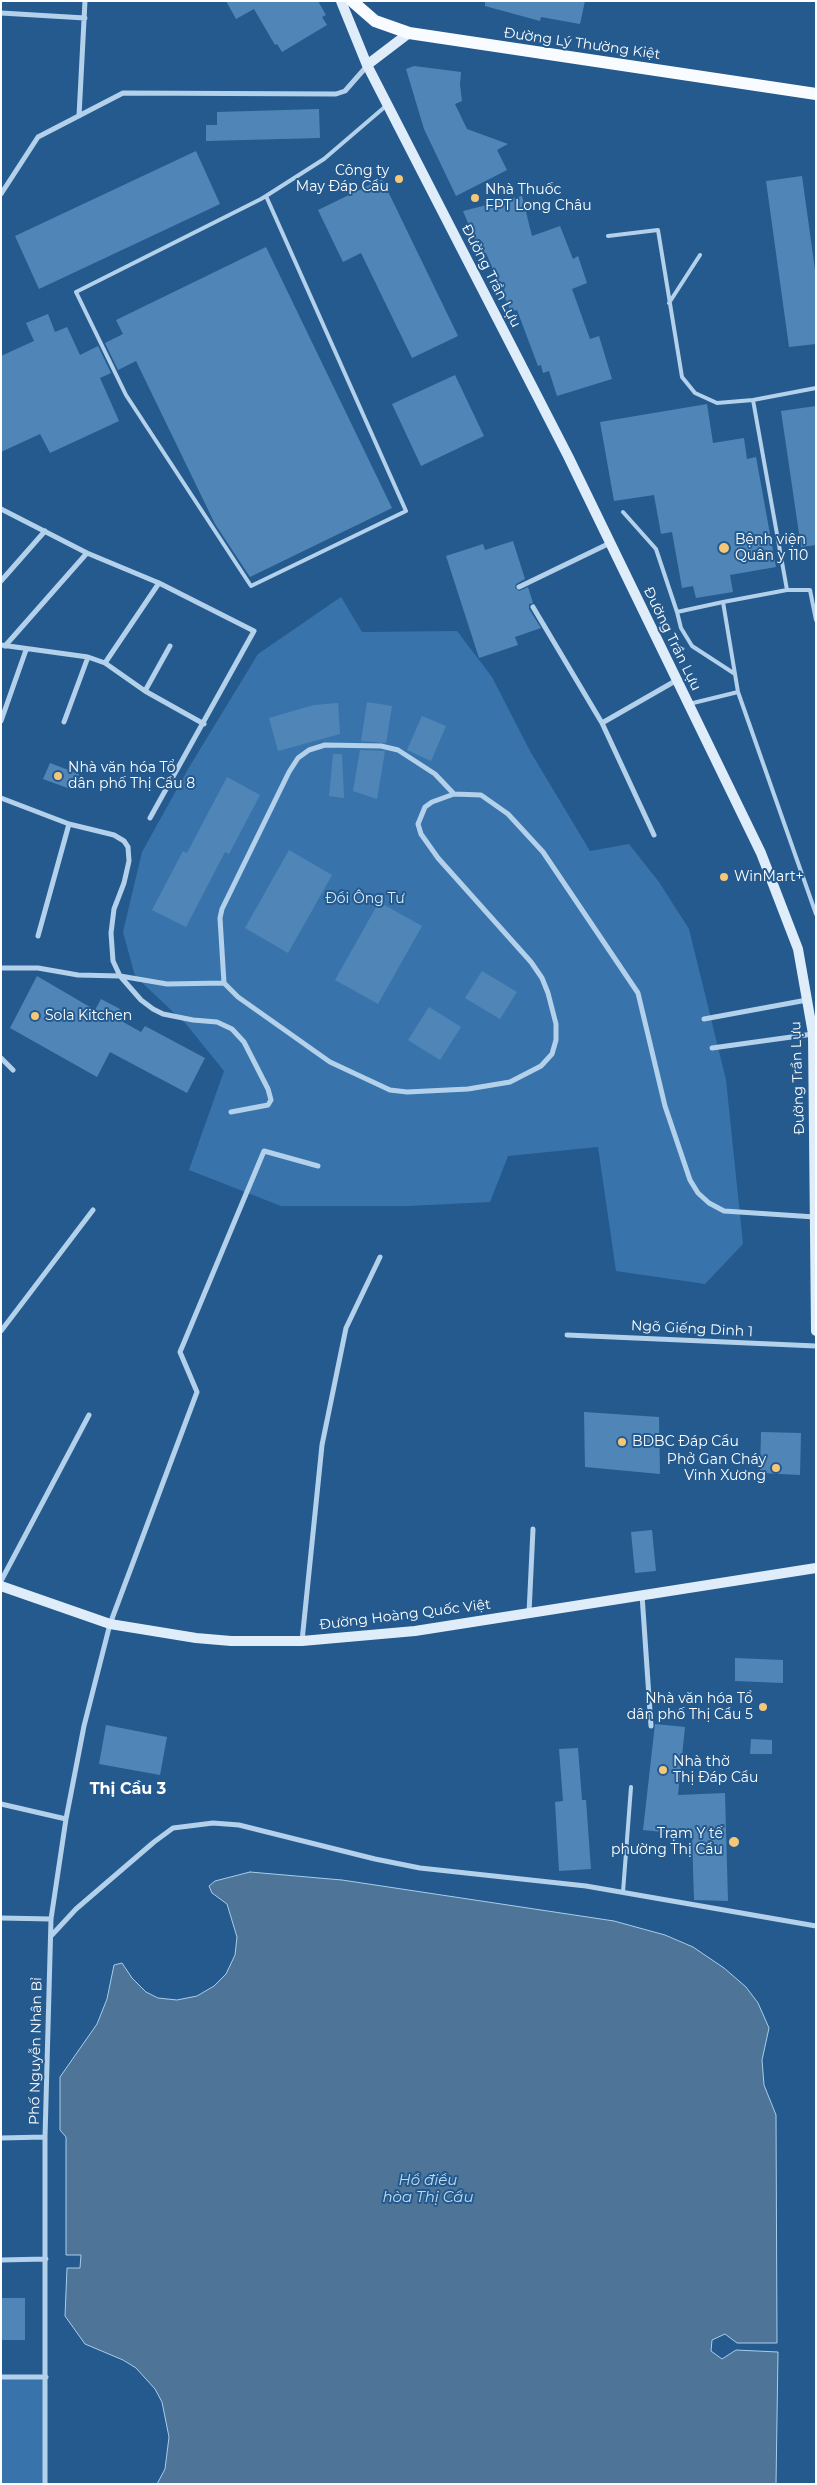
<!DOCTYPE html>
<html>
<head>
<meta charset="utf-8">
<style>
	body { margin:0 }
	#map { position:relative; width:817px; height:2485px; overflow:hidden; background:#245a8e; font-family:Montserrat,sans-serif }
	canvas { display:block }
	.frame { position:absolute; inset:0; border:2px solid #fff; pointer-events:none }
</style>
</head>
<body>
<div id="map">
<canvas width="817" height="2485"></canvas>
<div class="frame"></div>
</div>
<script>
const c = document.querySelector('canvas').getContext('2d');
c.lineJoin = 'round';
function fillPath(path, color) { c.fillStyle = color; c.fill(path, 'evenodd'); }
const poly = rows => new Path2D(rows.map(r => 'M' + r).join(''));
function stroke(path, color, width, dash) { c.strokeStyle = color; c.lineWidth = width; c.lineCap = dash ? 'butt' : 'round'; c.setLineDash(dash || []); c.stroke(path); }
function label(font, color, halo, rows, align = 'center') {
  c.font = font + ' Montserrat,sans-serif'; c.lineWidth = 4; c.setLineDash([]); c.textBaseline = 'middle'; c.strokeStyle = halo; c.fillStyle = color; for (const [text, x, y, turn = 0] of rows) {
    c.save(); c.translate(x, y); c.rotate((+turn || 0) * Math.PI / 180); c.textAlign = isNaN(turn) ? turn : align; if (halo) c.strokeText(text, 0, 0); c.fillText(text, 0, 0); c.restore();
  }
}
fillPath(poly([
	[341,597,362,632,457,631,492,677,530,751,590,851,629,844,659,882,689,929,726,1080,743,1244,705,1284,616,1271,598,1147,508,1156,490,1202,408,1206,281,1206,189,1170,224,1071,186,1024,135,976,123,932,142,852,188,769,258,654],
	[1,2377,46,2377,45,2484,1,2484]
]), '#3874ab');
const water = poly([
	[250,1872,342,1880,614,1921,665,1935,693,1947,724,1968,746,1987,758,2003,769,2028,762,2060,764,2085,776,2115,777,2343,737,2343,725,2334,712,2340,711,2351,722,2359,736,2350,778,2352,776,2484,157,2484,165,2469,169,2437,162,2402,155,2389,136,2368,123,2360,85,2344,65,2316,67,2268,80,2268,81,2255,66,2255,66,2137,60,2130,60,2077,97,2024,107,1999,114,1965,122,1963,132,1978,146,1992,158,1998,177,2000,197,1996,214,1986,226,1974,235,1955,237,1937,227,1904,212,1893,209,1886,215,1881,250,1872]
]);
fillPath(water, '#4e7498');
stroke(water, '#a7cdec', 1);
fillPath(poly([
	[226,1,318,1,326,15,322,17,327,25,282,52,277,44,275,45,254,9,236,19],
	[485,1,585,1,580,24,541,17,540,21,485,6],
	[414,66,461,72,460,85,462,101,455,104,467,129,508,144,497,150,507,170,456,196,424,129,406,69],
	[319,109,320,138,206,141,206,125,217,125,217,112],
	[196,151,220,204,39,289,15,236],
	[802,176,816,277,816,344,789,347,766,181],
	[382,179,458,336,412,358,361,253,343,262,318,210],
	[522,196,532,236,560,226,573,259,578,256,587,283,572,289,590,339,599,336,612,379,557,396,549,371,543,373,541,365,538,366,517,310,511,312,486,253,483,254,479,239,475,240,463,211],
	[266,247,392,508,250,577,215,524,136,361,118,370,105,343,123,334,116,320],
	[48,314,55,332,67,327,80,355,98,346,111,373,100,378,119,421,50,453,40,434,1,452,1,356,34,341,26,323],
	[455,375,484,436,421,466,392,404],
	[707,404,713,443,744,438,747,459,756,457,776,567,730,575,733,592,696,598,693,586,682,588,672,532,661,534,654,495,614,501,600,422],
	[816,406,816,545,801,547,781,411],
	[513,541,525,579,516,584,515,588,519,591,528,587,533,603,529,604,529,609,541,628,515,637,518,645,479,658,446,556,483,544,485,550],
	[367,702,392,706,386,743,361,741],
	[338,703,340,734,278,751,269,718,314,705],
	[422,716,446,726,431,761,407,750],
	[360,750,385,751,377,799,353,791],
	[333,754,342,754,344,798,329,796],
	[50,763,79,774,73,790,43,779],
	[227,777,260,795,229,854,225,852,186,927,152,910,183,851,187,853],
	[289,850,332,875,288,953,245,928],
	[379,902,422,926,378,1004,335,980],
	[482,971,517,992,500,1019,465,998],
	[37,976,95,1010,101,999,120,1009,116,1018,141,1032,145,1026,205,1058,187,1093,110,1052,97,1077,10,1028],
	[429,1007,461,1027,440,1060,408,1040],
	[584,1412,659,1417,660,1474,585,1467],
	[761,1432,801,1433,800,1475,760,1473],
	[652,1530,656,1571,635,1573,631,1532],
	[735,1658,783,1660,783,1683,735,1681],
	[655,1724,685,1727,678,1795,725,1793,728,1901,694,1900,692,1835,643,1830],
	[106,1725,167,1737,160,1775,99,1764],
	[751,1739,772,1740,772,1754,750,1754],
	[578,1748,582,1800,586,1800,591,1869,559,1871,555,1802,563,1801,559,1749],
	[1,2298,25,2298,25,2340,1,2340]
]), '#5086b7');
stroke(poly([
	[266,196,406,511,251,586,126,395,76,292,261,199,266,196,324,159,387,105],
	[608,236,658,230,682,377,695,393,717,403,753,400,816,388],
	[669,303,700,255],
	[753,400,787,590,810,590,816,620],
	[623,512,656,549,677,612,723,602],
	[787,590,723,602,738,692,816,914],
	[677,612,681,628,692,646,735,674],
	[689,704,738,692],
	[623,1892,631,1787]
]), '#b3d1eb', 4);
stroke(poly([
	[1,13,85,18],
	[79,116,85,1],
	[1,194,38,137,123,93,336,94,345,91,367,66],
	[1,509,87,553,159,583,254,631,150,818],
	[1,581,45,531],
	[519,587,610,543],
	[533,607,602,723,654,835],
	[1,645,88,657,105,663,145,691,204,724],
	[5,646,87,553],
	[105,663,159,583],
	[145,691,170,646],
	[1,721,26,650],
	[64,722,88,657],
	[602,723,677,680],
	[454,794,435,774,398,750,381,746,325,745,309,750,298,758,289,772,222,909,220,918,224,983,238,997,330,1062,390,1090,407,1092,468,1089,510,1082,541,1066,552,1054,556,1040,556,1024,548,993,542,978,531,962,438,858,421,834,418,824,425,807,432,802,454,794,481,795,508,814,543,852,638,993,665,1106,690,1180,698,1193,709,1203,724,1211,815,1217],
	[1,798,69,824,114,835,124,841,128,847,129,861,124,883,114,909,111,933,113,961,120,976,167,984,224,983],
	[38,936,69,824],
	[1,968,38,968,78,975,120,976,141,1000,153,1009,163,1014,193,1020,217,1022,232,1029,244,1042,268,1089,271,1100,268,1105,231,1112],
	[704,1019,807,1000],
	[712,1048,813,1034],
	[1,1058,13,1070],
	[1,1331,93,1210],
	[567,1335,816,1346],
	[1,1581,89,1415],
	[642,1595,651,1726],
	[529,1613,533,1529],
	[302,1641,322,1445,346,1328,380,1257],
	[1,1804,66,1819],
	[1,1918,51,1919],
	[51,1936,76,1909,154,1842,173,1828,213,1823,239,1825,375,1859,420,1868,586,1886,816,1926],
	[1,2138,45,2137],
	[1,2260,46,2259],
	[1,2377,46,2377],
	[45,2484,45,2137,51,1919,66,1819,84,1726,110,1624,197,1392,180,1352,264,1151,318,1166]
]), '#b3d1eb', 5);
stroke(poly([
	[341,1,367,65,568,456,761,853,798,949,813,1034,816,1331],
	[367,65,409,33],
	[1,1586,110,1624,196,1638,231,1641,302,1641,415,1631,816,1568]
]), '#dfecf9', 10);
stroke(poly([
	[352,1,375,21,409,33,816,94]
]), '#f8fbff', 12);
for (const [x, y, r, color] of [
	[399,179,5,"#f6c777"],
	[475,198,5,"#f6c777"],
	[724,548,6,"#f6c777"],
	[58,776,5,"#f6c777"],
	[724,877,5,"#f6c777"],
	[35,1016,5,"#f6c777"],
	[622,1442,5,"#f6c777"],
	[776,1468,5,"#f6c777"],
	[763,1707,5,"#f6c777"],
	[663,1770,5,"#f6c777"],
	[734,1842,6,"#f6c777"]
]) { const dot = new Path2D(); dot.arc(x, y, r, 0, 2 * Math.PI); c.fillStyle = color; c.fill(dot); stroke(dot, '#245a8e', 2); }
label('14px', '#fff', '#245a8e', [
	["Đường Lý Thường Kiệt",582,44,8],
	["Đường Trần Lựu",491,276,63],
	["Đường Trần Lựu",672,639,64],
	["Đường Trần Lựu",798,1078,-92],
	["Ngõ Giếng Dinh 1",692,1329,3],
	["Đường Hoàng Quốc Việt",405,1615,-7],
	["Phố Nguyễn Nhân Bỉ",36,2051,-89]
]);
label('14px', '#fff', '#245a8e', [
	["Công ty",389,171,"right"],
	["May Đáp Cầu",389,187,"right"],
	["Nhà Thuốc",485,190],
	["FPT Long Châu",485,206],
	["Bệnh viện",735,540],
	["Quân y 110",735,556],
	["Nhà văn hóa Tổ",68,768],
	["dân phố Thị Cầu 8",68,784],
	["WinMart+",734,877],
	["Sola Kitchen",45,1016],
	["BDBC Đáp Cầu",632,1442],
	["Phở Gan Cháy",766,1460,"right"],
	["Vinh Xương",766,1476,"right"],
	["Nhà văn hóa Tổ",753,1699,"right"],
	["dân phố Thị Cầu 5",753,1715,"right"],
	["Nhà thờ",673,1762],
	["Thị Đáp Cầu",673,1778],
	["Trạm Y tế",723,1834,"right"],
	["phường Thị Cầu",723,1850,"right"]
], 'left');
label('14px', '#d8e9f9', '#245a8e', [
	["Đồi Ông Tư",365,899]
]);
label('italic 15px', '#bfdbf2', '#245a8e', [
	["Hồ điều",428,2181],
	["hòa Thị Cầu",428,2198]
]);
label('bold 16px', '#fff', '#245a8e', [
	["Thị Cầu 3",128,1789]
]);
</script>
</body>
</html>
